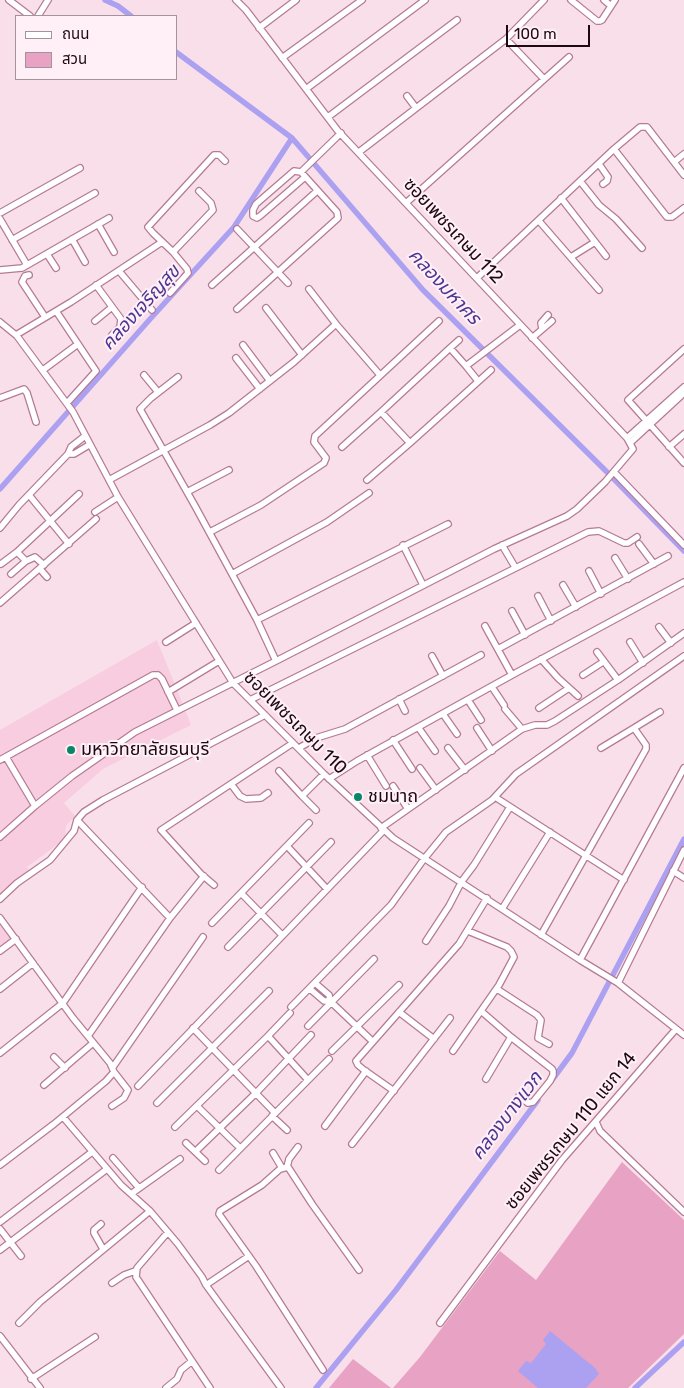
<!DOCTYPE html>
<html>
<head>
<meta charset="utf-8">
<style>
	body { margin:0 }
	#map { position:relative; width:684px; height:1388px; overflow:hidden; background:#f9dfea; font-family:Rubik,"Noto Sans Thai",sans-serif }
	canvas { display:block }
	.legend { position:absolute; left:15px; top:15px; width:162px; height:65px; box-sizing:border-box; background:#fef0f6; border:1px solid #a4939b; margin:0; padding:6px 9px; list-style:none; font-size:15px; color:#1d0813 }
	.legend li { display:flex; align-items:center; gap:10px; height:25px }
	.legend b { width:25px; border:1px solid #a4939b }
	.scale { position:absolute; left:506px; top:25px; width:84px; height:22px; box-sizing:border-box; border:2px solid #1d0813; border-top:0; padding-left:6px; font-size:15px; line-height:18px; white-space:nowrap; color:#1d0813; -webkit-text-stroke:4px #fef0f6; paint-order:stroke }
</style>
</head>
<body>
<div id="map">
<canvas width="684" height="1388"></canvas>
<ul class="legend">
<li><b style="height:6px;background:#fff"></b>ถนน</li>
<li><b style="height:14px;background:#e8a2c3"></b>สวน</li>
</ul>
<div class="scale">100 m</div>
</div>
<script>
const c = document.querySelector('canvas').getContext('2d');
c.lineJoin = 'round';
function fillPath(path, color) { c.fillStyle = color; c.fill(path, 'evenodd'); }
const poly = rows => new Path2D(rows.map(r => 'M' + r).join(''));
function stroke(path, color, width, dash) { c.strokeStyle = color; c.lineWidth = width; c.lineCap = dash ? 'butt' : 'round'; c.setLineDash(dash || []); c.stroke(path); }
function label(font, color, halo, rows, align = 'center') {
  c.font = font + ' Rubik,"Noto Sans Thai",sans-serif'; c.lineWidth = 4; c.setLineDash([]); c.textBaseline = 'middle'; c.strokeStyle = halo; c.fillStyle = color; for (const [text, x, y, turn = 0] of rows) {
    c.save(); c.translate(x, y); c.rotate((+turn || 0) * Math.PI / 180); c.textAlign = isNaN(turn) ? turn : align; if (halo) c.strokeText(text, 0, 0); c.fillText(text, 0, 0); c.restore();
  }
}
fillPath(poly([
	[157,640,191,725,103,769,64,803,75,816,66,826,65,839,27,867,29,870,0,897,0,730],
	[0,922,13,939,0,949]
]), '#f8cde0');
fillPath(poly([
	[622,1162,684,1220,684,1334,628,1388,393,1388,420,1357,500,1251,536,1280],
	[353,1359,391,1388,329,1388]
]), '#e8a2c3');
fillPath(poly([
	[550,1331,595,1368,599,1374,586,1388,538,1388,518,1371,526,1361,531,1363,546,1344,543,1340]
]), '#aca1f1');
stroke(poly([
	[105,0,118,6,131,16],
	[176,52,292,138,423,290,612,477,684,551],
	[0,489,151,318,234,227,292,138],
	[552,1080,572,1053,684,839],
	[316,1388,396,1290,538,1100],
	[635,1388,684,1342]
]), '#aca1f1', 5.5);
const minor = poly([
	[9,0,30,16],
	[236,0,246,10,338,131,627,438,633,449,605,482,577,509,567,516,494,549,276,661],
	[571,0,597,21,600,21,602,20,615,0],
	[604,0,611,6],
	[38,16,48,0],
	[259,28,296,0],
	[506,39,544,79],
	[282,58,362,0],
	[306,89,425,0],
	[407,96,416,108],
	[328,117,457,20],
	[614,149,667,217,672,217,684,208],
	[359,152,506,39,544,0],
	[674,162,684,154],
	[599,164,608,177,607,181,603,184],
	[305,177,260,216,257,218,253,216,253,210,256,204,294,171,301,172,341,133],
	[580,181,599,205,616,219,642,248],
	[199,191,211,203,213,210,173,252,153,233,148,227,214,155,219,155,225,161],
	[561,198,606,256],
	[406,203,569,57],
	[0,213,80,168],
	[0,219,27,265],
	[539,221,599,290],
	[98,224,114,252],
	[237,229,288,283],
	[72,239,85,262],
	[12,240,95,193],
	[47,254,56,268],
	[571,257,595,242],
	[0,270,22,268,109,218],
	[119,271,152,310],
	[29,275,25,276,22,282,45,317],
	[477,278,614,149,640,127,647,127,684,175],
	[96,285,121,319,120,327,112,335],
	[212,285,317,191],
	[309,289,336,324,380,375],
	[170,293,188,273,187,269,173,252],
	[266,308,302,355],
	[237,309,338,218,337,212,301,172],
	[56,311,96,371,67,403],
	[95,321,112,307],
	[0,322,17,336,73,412,118,497,233,683,324,774,393,838,580,960,618,983,684,1035],
	[542,329,541,323,548,315],
	[16,335,71,302,162,242],
	[532,338,552,321],
	[243,345,270,381],
	[450,348,459,340],
	[684,349,628,400,684,463],
	[236,358,260,389],
	[466,366,478,381],
	[43,370,78,344],
	[491,370,410,443,381,412,450,348,466,366,520,325],
	[144,375,158,392],
	[0,398,24,389,27,393,36,422],
	[85,436,71,447,68,454,74,454,89,445],
	[627,438,684,387],
	[631,442,684,393],
	[342,447,381,412],
	[669,447,684,434],
	[614,472,684,545],
	[109,480,210,425,229,413,294,362,336,324],
	[367,480,410,443],
	[187,492,229,470],
	[29,495,69,544],
	[95,512,118,497],
	[0,528,19,505,68,454],
	[210,532,261,505,324,463,326,458,314,442,315,436,439,321],
	[639,544,654,564],
	[403,545,423,585],
	[502,545,515,567],
	[615,558,628,579],
	[1,564,17,552],
	[44,565,35,557,26,561,17,552,79,494],
	[40,569,47,577],
	[589,571,601,594],
	[11,574,26,561],
	[232,574,327,522,369,493],
	[563,585,576,607],
	[538,596,551,621],
	[0,603,96,519],
	[512,611,525,635],
	[257,620,448,524],
	[659,627,671,643],
	[166,642,196,623],
	[630,642,643,663],
	[498,649,668,556],
	[597,652,618,680],
	[432,656,443,676],
	[541,659,558,678,578,696],
	[512,675,684,582],
	[583,675,603,662],
	[492,687,504,705],
	[168,692,219,661],
	[399,699,405,711],
	[250,700,588,532,599,531,624,543,628,543,637,537],
	[468,700,481,720],
	[539,708,569,688],
	[505,709,522,729],
	[443,714,457,734],
	[418,727,435,751],
	[477,728,492,751],
	[393,740,412,769],
	[299,748,316,738,345,729,481,655],
	[448,748,465,770],
	[601,748,634,728],
	[367,755,386,786],
	[6,757,35,806],
	[0,760,153,675,158,675,162,679,177,710],
	[420,768,436,790],
	[279,771,302,796],
	[329,779,357,761,512,675,485,626],
	[231,784,240,796,246,799,261,798,268,793],
	[393,786,408,809],
	[495,797,624,880],
	[316,810,302,796,324,774],
	[77,820,170,918],
	[381,828,522,729,535,725,547,725,555,721,618,680,684,633],
	[0,837,35,806,72,776,135,732,276,661,257,620,195,506,140,409,151,398,178,377],
	[287,846,327,889],
	[673,871,684,878],
	[214,885,201,874,161,830,293,743],
	[241,893,309,823],
	[0,899,17,883,50,860,74,831,77,820,84,812,103,800,265,715],
	[502,909,550,832],
	[0,918,73,1018,110,1063,114,1072,106,1081,54,1124,0,1165],
	[212,923,241,893,282,935],
	[541,935,646,749,646,745,634,728,660,712],
	[426,941,449,906,462,881,474,865,510,807],
	[228,947,331,842],
	[0,951,16,939],
	[580,960,684,768],
	[618,983,684,850],
	[0,989,33,963],
	[310,989,324,1001,330,1001,329,995,315,983],
	[497,989,537,1015,541,1020,538,1038,549,1044],
	[330,1001,370,1039],
	[291,1007,391,905,424,859,446,832,492,800,516,774,684,656],
	[481,1011,511,1037,552,1069,553,1071,553,1075,550,1081,533,1102,528,1103,519,1096],
	[399,1012,434,1039],
	[308,1026,374,959],
	[193,1028,275,1113],
	[88,1036,170,918,204,876],
	[268,1036,308,1080],
	[332,1051,399,985],
	[453,1051,499,985,514,957,511,951,507,947,468,931],
	[0,1053,63,1003,142,887],
	[54,1057,65,1068],
	[113,1067,203,937],
	[486,1079,511,1037],
	[44,1085,93,1043],
	[138,1086,384,830],
	[394,1091,364,1070,358,1065,356,1061,459,944,487,898],
	[157,1103,269,991],
	[112,1106,124,1098,128,1090,114,1072],
	[197,1106,240,1148],
	[272,1116,287,1130],
	[63,1117,121,1185,150,1211,178,1244,202,1277,206,1285,281,1388],
	[596,1122,600,1131,684,1212],
	[325,1126,366,1071],
	[175,1127,268,1036,290,1013],
	[186,1143,205,1161],
	[352,1144,450,1018],
	[196,1151,256,1093,311,1035],
	[273,1153,282,1168],
	[113,1158,139,1188],
	[287,1167,289,1159,298,1147],
	[219,1170,329,1059],
	[131,1194,180,1159],
	[0,1222,92,1152],
	[101,1224,94,1230,94,1233,103,1249],
	[0,1229,21,1256],
	[168,1232,137,1268,136,1277,210,1388],
	[0,1250,107,1169],
	[112,1283,124,1275,135,1271],
	[206,1285,249,1256],
	[19,1323,40,1302,150,1211],
	[440,1323,562,1160,676,1029],
	[0,1336,40,1388],
	[323,1370,256,1266,219,1214,220,1211,262,1185,280,1169,288,1167,312,1204,359,1270],
	[31,1379,95,1337],
	[166,1388,177,1379,181,1370,192,1361]
]);
stroke(minor, '#b57b96', 8);
stroke(minor, '#fff', 5.5);
for (const [x, y, r, color] of [
	[71,750,5,"#098668"],
	[358,797,5,"#098668"]
]) { const dot = new Path2D(); dot.arc(x, y, r, 0, 2 * Math.PI); c.fillStyle = color; c.fill(dot); stroke(dot, '#fef0f6', 2); }
label('18px', '#1d0813', '#fef0f6', [
	["ซอยเพชรเกษม 112",453,231,47],
	["ซอยเพชรเกษม 110",295,723,45],
	["ซอยเพชรเกษม 110 แยก 14",571,1131,-51]
]);
label('18px', '#1d0813', '#fef0f6', [
	["มหาวิทยาลัยธนบุรี",81,750],
	["ชมนาถ",368,797]
], 'left');
label('italic 19px', '#4d3692', '#fef0f6', [
	["คลองมหาศร",444,287,47],
	["คลองเจริญสุข",141,308,-48],
	["คลองบางแวก",507,1116,-53]
]);
</script>
</body>
</html>
